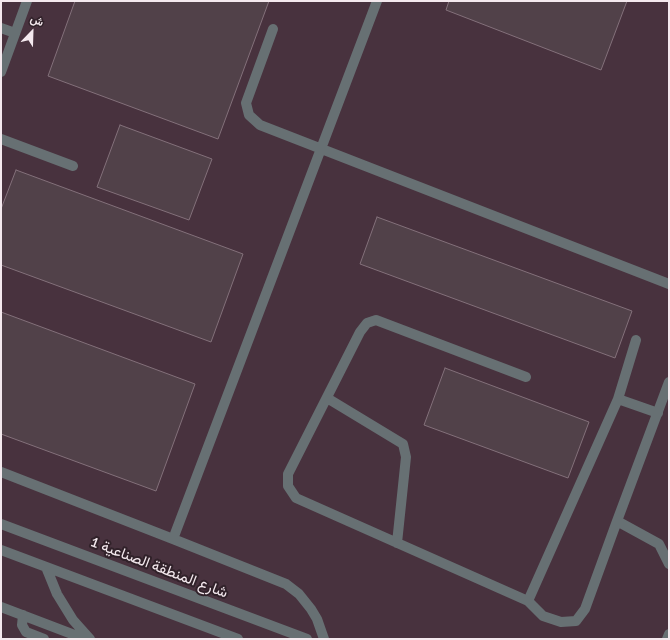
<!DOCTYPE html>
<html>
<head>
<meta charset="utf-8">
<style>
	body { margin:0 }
	#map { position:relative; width:670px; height:640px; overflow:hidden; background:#3b2c34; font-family:Signika,Vazirmatn,sans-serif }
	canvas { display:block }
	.frame { position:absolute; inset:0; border:2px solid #f4e9ee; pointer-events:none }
	.north { position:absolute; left:12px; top:12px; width:40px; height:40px; -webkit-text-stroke:3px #31222a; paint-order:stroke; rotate:23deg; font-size:11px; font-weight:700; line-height:16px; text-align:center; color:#f4e9ee }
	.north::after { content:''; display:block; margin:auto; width:14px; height:18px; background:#f4e9ee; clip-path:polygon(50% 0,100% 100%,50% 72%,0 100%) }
</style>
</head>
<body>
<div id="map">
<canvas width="670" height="640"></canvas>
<div class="frame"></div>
<div class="north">ش</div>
</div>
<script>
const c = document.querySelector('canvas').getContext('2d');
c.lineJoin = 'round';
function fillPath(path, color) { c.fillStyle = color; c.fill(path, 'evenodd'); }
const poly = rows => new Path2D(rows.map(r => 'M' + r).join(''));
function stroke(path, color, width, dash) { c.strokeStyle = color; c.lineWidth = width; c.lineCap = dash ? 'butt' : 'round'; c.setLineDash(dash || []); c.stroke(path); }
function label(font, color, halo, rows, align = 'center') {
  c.font = font + ' Signika,Vazirmatn,sans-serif'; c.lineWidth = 4; c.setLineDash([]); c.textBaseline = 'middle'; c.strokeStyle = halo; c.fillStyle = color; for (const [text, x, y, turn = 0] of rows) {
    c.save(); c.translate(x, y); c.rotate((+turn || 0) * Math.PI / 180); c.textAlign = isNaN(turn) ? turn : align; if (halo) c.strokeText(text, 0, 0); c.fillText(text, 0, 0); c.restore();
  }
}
fillPath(poly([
	[1,1,669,1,669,639,1,639]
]), '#48323e');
const building = poly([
	[75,1,269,1,218,139,48,76,75,1],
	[449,1,627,1,601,70,446,10,449,1],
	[120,125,212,159,189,220,97,187,120,125],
	[16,170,243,254,211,342,1,265,1,209,16,170],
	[377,217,632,311,615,358,360,264,377,217],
	[1,312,195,384,156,491,1,434,1,312],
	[445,368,589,422,568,478,424,425,445,368]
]);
fillPath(building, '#514149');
stroke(building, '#83707a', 1);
stroke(poly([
	[1,28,15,33],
	[273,29,246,103,249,115,260,125,669,284],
	[1,72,27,1],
	[1,139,73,166],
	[526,377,376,320,367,323,360,332,288,474,288,486,296,498,528,601,543,616,561,622,576,621,585,609,617,521],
	[669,382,617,521,659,544,669,564],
	[327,398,403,444,406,457,397,543],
	[618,399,658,413],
	[1,472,173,539,286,584,299,594,311,609,317,619,324,639],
	[1,524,307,639],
	[173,539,377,1],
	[1,550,238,639],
	[46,567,57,594,73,620,90,639],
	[528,601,618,399,636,340],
	[1,607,85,639],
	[23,615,22,625,26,632,44,639],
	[667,639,669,634]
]), '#677073', 10);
label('15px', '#f4e9ee', '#31222a', [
	["شارع المنطقة الصناعية 1",159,568,21]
]);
</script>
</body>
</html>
